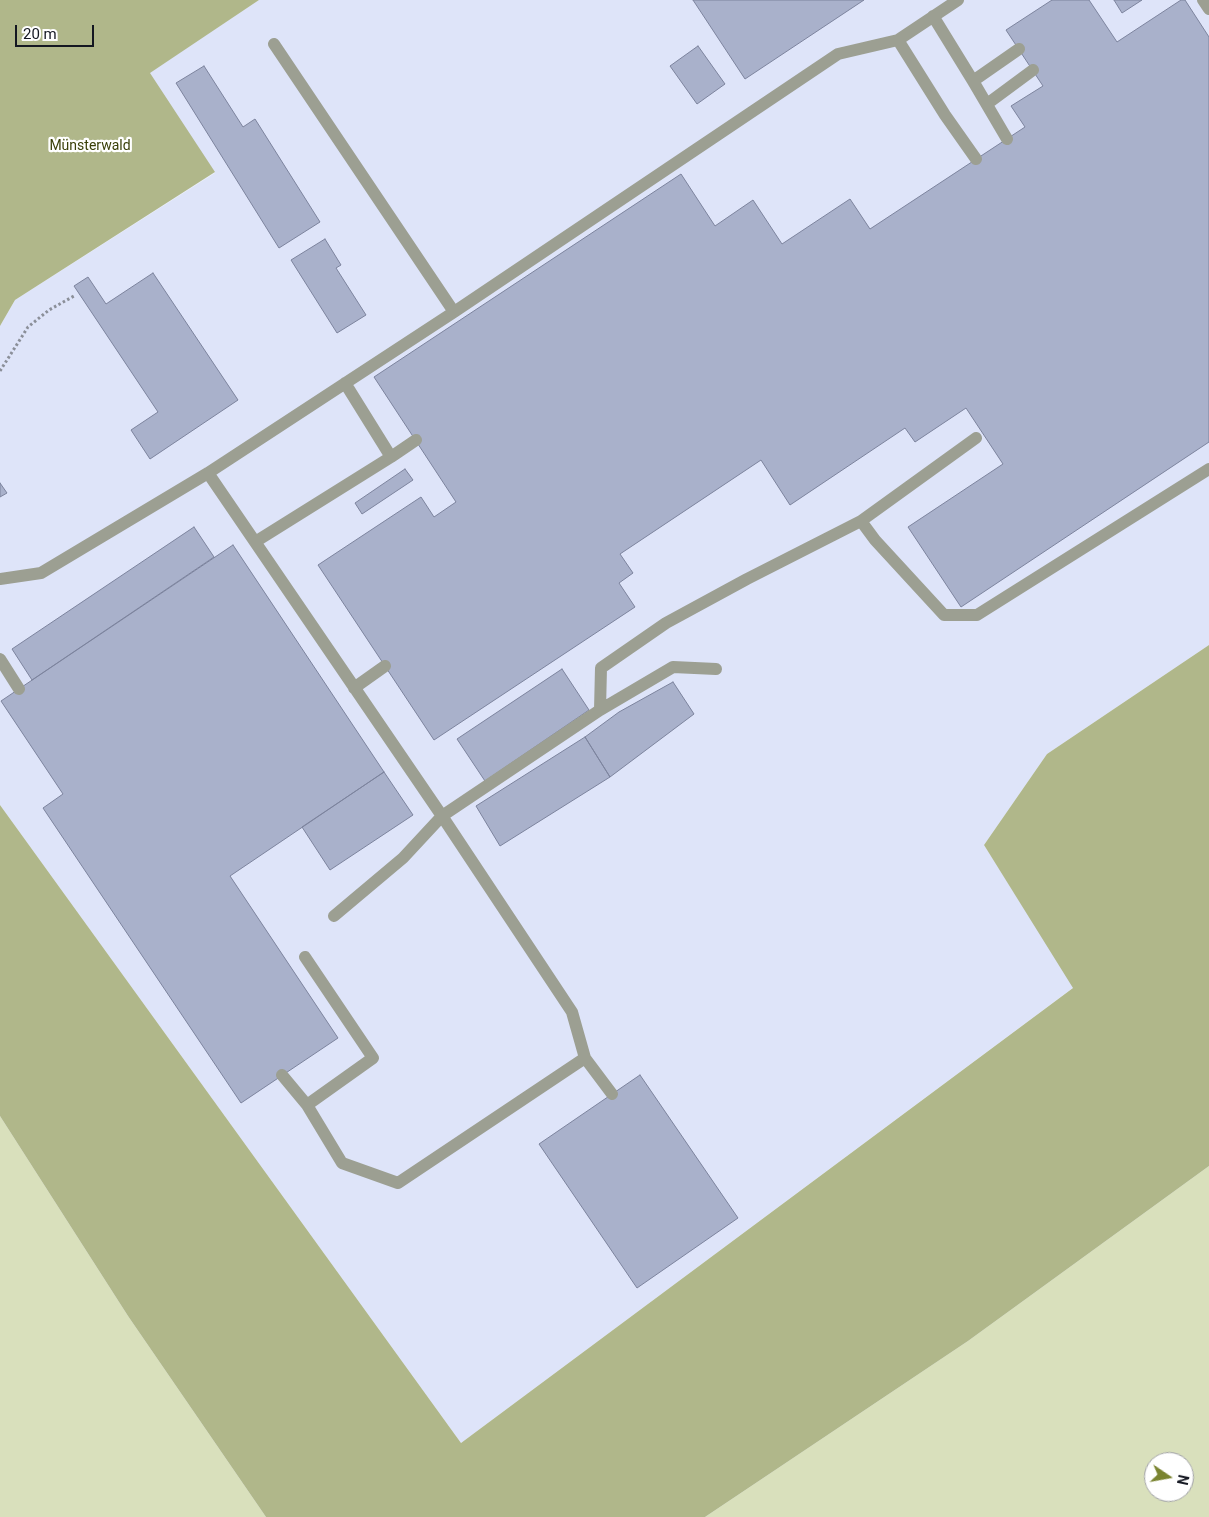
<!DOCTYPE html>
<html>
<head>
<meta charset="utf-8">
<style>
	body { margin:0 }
	#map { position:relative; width:1209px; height:1517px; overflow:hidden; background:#ecf0fb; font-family:Roboto,sans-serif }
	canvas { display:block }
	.north { position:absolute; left:1144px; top:1452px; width:50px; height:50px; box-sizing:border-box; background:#fff; border:1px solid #a1a2a6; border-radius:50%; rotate:102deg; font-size:14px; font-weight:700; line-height:20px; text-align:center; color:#141721 }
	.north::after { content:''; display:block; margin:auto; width:18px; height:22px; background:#7a8431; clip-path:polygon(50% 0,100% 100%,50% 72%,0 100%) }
	.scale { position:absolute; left:15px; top:25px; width:79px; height:22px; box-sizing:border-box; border:2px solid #141721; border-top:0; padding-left:6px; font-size:15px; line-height:18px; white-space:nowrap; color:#141721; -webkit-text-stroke:4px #fff; paint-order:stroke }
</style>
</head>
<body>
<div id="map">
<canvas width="1209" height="1517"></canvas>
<div class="north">N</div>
<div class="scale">20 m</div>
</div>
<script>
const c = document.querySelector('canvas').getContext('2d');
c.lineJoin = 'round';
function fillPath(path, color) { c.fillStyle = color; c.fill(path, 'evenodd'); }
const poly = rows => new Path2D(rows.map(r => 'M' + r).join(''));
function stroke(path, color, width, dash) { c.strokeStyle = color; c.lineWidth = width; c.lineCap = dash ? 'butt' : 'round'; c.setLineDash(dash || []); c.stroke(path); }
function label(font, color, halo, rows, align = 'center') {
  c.font = font + ' Roboto,sans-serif'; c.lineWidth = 4.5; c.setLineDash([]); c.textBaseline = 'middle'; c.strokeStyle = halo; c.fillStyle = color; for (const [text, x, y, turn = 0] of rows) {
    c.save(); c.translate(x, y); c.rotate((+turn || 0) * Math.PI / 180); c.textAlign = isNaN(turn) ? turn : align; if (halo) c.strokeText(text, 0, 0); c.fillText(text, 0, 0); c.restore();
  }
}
fillPath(poly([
	[259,0,1209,0,1209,645,1047,754,984,845,1074,987,461,1443,0,805,0,326,15,300,215,173,149,73]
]), '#dee4f9');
fillPath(poly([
	[0,1116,128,1316,266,1517,0,1517],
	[1209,1166,1209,1517,705,1517,968,1341],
	[1154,1462,1184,1462,1184,1492,1154,1492]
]), '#d9e0bc');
fillPath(poly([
	[0,0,259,0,150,73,215,172,15,300,0,326],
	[1209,645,1209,1166,968,1341,705,1517,266,1517,128,1316,0,1116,0,805,461,1443,1073,988,984,845,1047,754]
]), '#b0b78a');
const building = poly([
	[693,0,864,0,745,79,693,0],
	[1052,0,1089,0,1117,42,1181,0,1185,0,1209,37,1209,442,961,607,908,527,1003,464,966,408,915,442,905,428,790,505,761,460,620,554,633,573,619,583,635,607,434,740,318,565,421,497,434,517,456,502,374,377,681,174,715,226,753,200,782,244,850,199,870,229,1025,127,1011,106,1043,86,1006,30,1052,0],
	[1114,0,1142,0,1122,13,1114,0],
	[698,46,725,84,697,104,670,66,698,46],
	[204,66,243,127,255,119,320,222,279,248,176,83,204,66],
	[325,239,341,265,336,268,366,315,337,333,291,260,325,239],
	[153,273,238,400,150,459,131,430,158,412,74,286,88,277,106,304,153,273],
	[405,469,413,480,362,514,355,503,405,469],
	[0,483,7,493,0,497,0,483],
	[194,527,214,557,32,680,12,649,194,527],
	[233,545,384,772,230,876,338,1038,241,1103,43,808,63,794,1,701,233,545],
	[562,669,589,710,485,781,457,739,562,669],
	[673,682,694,714,610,777,585,737,619,712,673,682],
	[585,737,610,777,500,846,476,806,585,737],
	[384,772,413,815,330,870,302,827,384,772],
	[640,1075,738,1218,637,1288,539,1144,640,1075]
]);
fillPath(building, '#a9b1cb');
stroke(building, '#7d849e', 1);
stroke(poly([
	[0,371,28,327,49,310,74,296]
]), '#8b8f99', 3, [2.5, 2.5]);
stroke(poly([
	[1203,0,1209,9],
	[933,16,973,81,1007,139],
	[898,40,945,115,976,159],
	[274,44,454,312],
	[973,81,1019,49],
	[987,104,1033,70],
	[976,438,861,521,875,540,944,615,977,615,1209,469],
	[391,457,416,440],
	[208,473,442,816,572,1012,585,1058,398,1183,342,1163,307,1105,282,1075],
	[255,542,391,457,345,383],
	[0,579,41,573,208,473,454,312,838,54,898,40,958,0],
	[0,659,19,689],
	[354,688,385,666],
	[600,710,601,668,666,623,747,579,861,521],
	[334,916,403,858,442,816,600,710,673,667,716,669],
	[305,957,373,1058,307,1105],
	[585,1058,612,1094]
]), '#9c9f92', 12);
label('14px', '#3a4009', '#fff', [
	["Münsterwald",90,146]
]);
</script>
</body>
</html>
